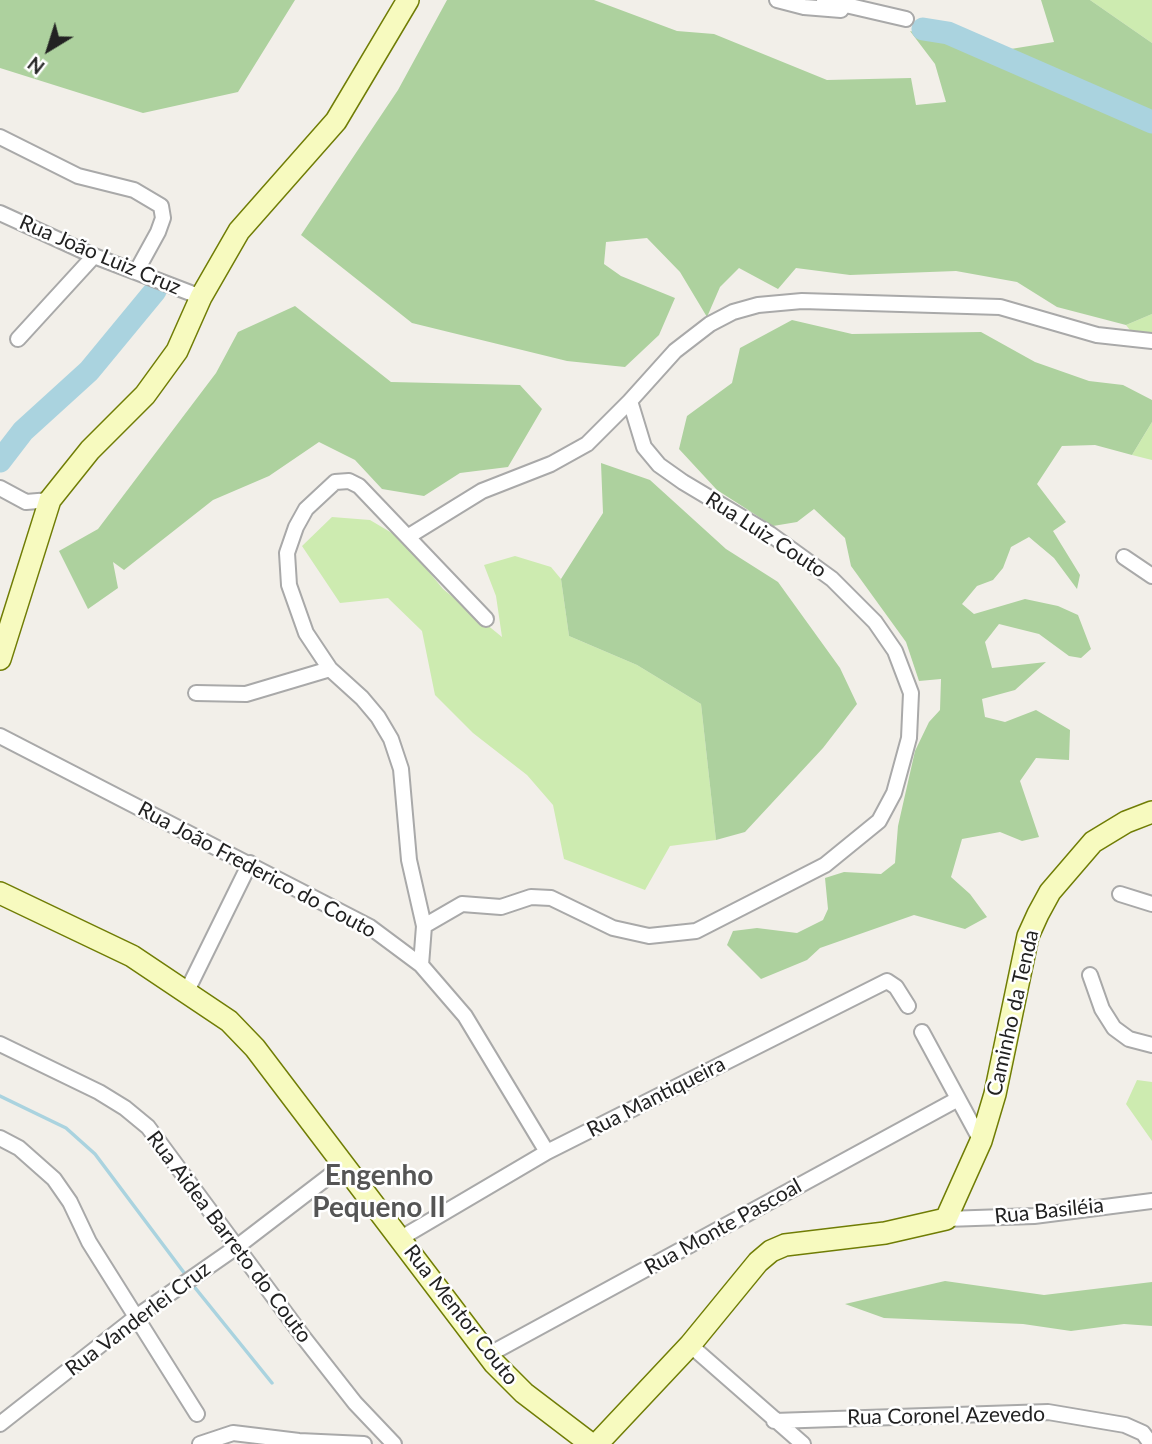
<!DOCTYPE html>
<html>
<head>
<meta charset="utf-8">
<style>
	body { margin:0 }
	#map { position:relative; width:1152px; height:1444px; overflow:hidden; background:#f2efe9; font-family:Lato,sans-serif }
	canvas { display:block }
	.north { position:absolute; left:14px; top:14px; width:70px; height:70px; -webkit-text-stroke:5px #fff; paint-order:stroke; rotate:218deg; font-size:19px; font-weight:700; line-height:28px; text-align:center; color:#222 }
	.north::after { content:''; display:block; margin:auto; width:24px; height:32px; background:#222; clip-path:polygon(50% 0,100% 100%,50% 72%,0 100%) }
</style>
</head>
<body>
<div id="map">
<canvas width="1152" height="1444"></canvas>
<div class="north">N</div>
</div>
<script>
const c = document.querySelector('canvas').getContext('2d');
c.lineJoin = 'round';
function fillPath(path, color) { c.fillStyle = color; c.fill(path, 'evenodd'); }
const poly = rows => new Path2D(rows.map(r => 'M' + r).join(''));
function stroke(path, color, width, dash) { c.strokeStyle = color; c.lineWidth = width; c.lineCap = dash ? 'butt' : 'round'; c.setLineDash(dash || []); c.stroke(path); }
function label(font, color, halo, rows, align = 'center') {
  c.font = font + ' Lato,sans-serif'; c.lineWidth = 5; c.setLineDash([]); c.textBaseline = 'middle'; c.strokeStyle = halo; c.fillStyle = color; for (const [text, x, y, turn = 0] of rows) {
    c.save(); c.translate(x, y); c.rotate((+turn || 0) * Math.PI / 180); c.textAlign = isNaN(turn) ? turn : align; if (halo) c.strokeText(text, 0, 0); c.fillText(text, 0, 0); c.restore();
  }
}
fillPath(poly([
	[1090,0,1152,0,1152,43],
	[1152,314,1152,336,1133,334,1126,325],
	[1152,422,1152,460,1132,455,1146,432],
	[332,517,370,520,402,539,443,589,502,637,496,596,484,565,515,556,551,567,561,579,569,636,637,665,701,704,716,840,670,846,645,890,564,859,553,805,527,775,473,733,435,695,422,631,388,598,340,603,302,546],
	[1137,1080,1152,1082,1152,1141,1126,1104]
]), '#cdebb0');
fillPath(poly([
	[0,0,295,0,238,92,143,113,0,68],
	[447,0,594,0,677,31,714,34,827,80,911,78,916,105,946,102,935,64,910,31,986,53,1054,42,1041,0,1090,0,1152,43,1152,314,1126,325,1057,307,1017,282,956,271,850,275,796,268,778,289,739,268,720,287,707,317,680,272,647,238,606,242,604,264,621,276,675,298,659,335,625,367,567,361,412,323,301,235,398,90],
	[295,306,391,382,520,385,542,409,508,467,460,473,424,496,382,489,355,460,319,442,269,476,213,500,124,570,113,562,118,588,88,609,59,551,98,529,216,373,238,332],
	[792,320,852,334,981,332,1035,362,1089,381,1123,385,1152,400,1152,422,1132,455,1095,445,1062,446,1037,484,1066,522,1053,531,1080,575,1077,589,1054,558,1029,537,1011,547,1003,568,993,580,977,586,962,604,974,614,1025,599,1058,606,1078,615,1091,649,1081,658,1069,656,1039,634,999,624,985,642,992,668,1046,662,1015,690,982,699,985,717,1005,722,1036,710,1070,730,1069,760,1036,758,1020,781,1039,837,1022,841,1000,832,962,839,951,877,970,894,987,917,965,929,914,915,820,948,807,960,761,979,727,945,733,931,757,928,797,933,823,920,828,909,825,878,844,872,881,874,895,863,898,826,915,751,929,722,940,710,941,679,919,681,906,642,851,566,845,538,814,509,797,522,773,526,717,490,679,449,687,416,732,383,740,348],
	[601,463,650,480,726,549,778,582,840,668,857,704,823,748,745,832,716,840,701,704,637,665,569,636,561,579,603,513],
	[945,1281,1044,1295,1152,1282,1152,1326,1124,1324,1071,1331,1023,1324,884,1318,845,1304]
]), '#add19e');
stroke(poly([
	[0,1096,66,1128,95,1154,188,1278],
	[192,1284,272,1383]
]), '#aad3df', 3.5);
stroke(poly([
	[923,29,948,33,1152,122],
	[0,461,23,431,89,371,155,291]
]), '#aad3df', 23);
const street = poly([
	[777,0,804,7,841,10],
	[824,0,906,19],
	[0,137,78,176,134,190,161,206,163,218,158,232,136,272],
	[0,213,94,256,201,297],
	[18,339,94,256],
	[0,488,26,502,50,500],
	[409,536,482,491,551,464,587,444,630,401],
	[1124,557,1152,576],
	[196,693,246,694,330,669],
	[0,736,370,927,421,965,465,1016,547,1152],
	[1120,894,1152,904],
	[424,926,462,904,501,907,531,897,551,898,613,928,649,936,696,931,825,865,879,821,894,793,909,738,911,693,895,651,875,622,832,579,770,534,683,482,659,465,644,447,630,401,675,351,710,324,733,312,758,305,802,301,1000,307,1097,335,1152,341],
	[421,965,424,926,409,860,401,769,391,739,378,717,362,698,330,669,306,633,289,585,287,553,296,527,306,509,335,482,349,481,359,486,486,619],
	[1090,975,1102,1009,1114,1028,1129,1039,1152,1045],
	[187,991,250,863],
	[922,1032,981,1141],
	[0,1044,99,1092,125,1108,148,1127,304,1338,355,1403,394,1444],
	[0,1138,19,1148,54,1179,70,1202,89,1242,197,1414],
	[946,1219,1034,1216,1152,1201],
	[401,1238,547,1152,887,981,896,987,908,1006],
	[690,1345,803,1444],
	[488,1355,958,1099],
	[774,1421,1048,1412,1125,1425,1143,1433,1151,1444],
	[0,1424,136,1317,238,1246,345,1164],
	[200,1444,233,1433,299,1441,364,1444]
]);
const secondary = poly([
	[0,659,50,500,90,450,145,395,177,351,201,297,239,231,336,121,408,0],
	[0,893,132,956,229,1021,255,1048,494,1363,524,1393,591,1444],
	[597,1444,690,1345,758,1262,771,1251,785,1245,885,1233,946,1219,981,1141,995,1094,1028,936,1038,914,1050,892,1093,842,1126,822,1152,812]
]);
stroke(street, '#a9a9a9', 18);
stroke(secondary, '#707d05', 24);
stroke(street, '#fff', 14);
stroke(secondary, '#f7fabf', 21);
label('21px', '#222', '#fff', [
	["Rua João Luiz Cruz",100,255,23],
	["Rua Luiz Couto",766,535,33],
	["Rua João Frederico do Couto",257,870,28],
	["Caminho da Tenda",1013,1013,-77],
	["Rua Mantiqueira",656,1097,-27],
	["Rua Basiléia",1049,1211,-6],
	["Rua Monte Pascoal",723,1227,-29],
	["Rua Aidea Barreto do Couto",229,1237,53],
	["Rua Mentor Couto",461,1315,52],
	["Rua Vanderlei Cruz",138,1319,-37],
	["Rua Coronel Azevedo",946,1416,-1]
]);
label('bold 28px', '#555', '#fff', [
	["Engenho",379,1176],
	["Pequeno II",379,1208]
]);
</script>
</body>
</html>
